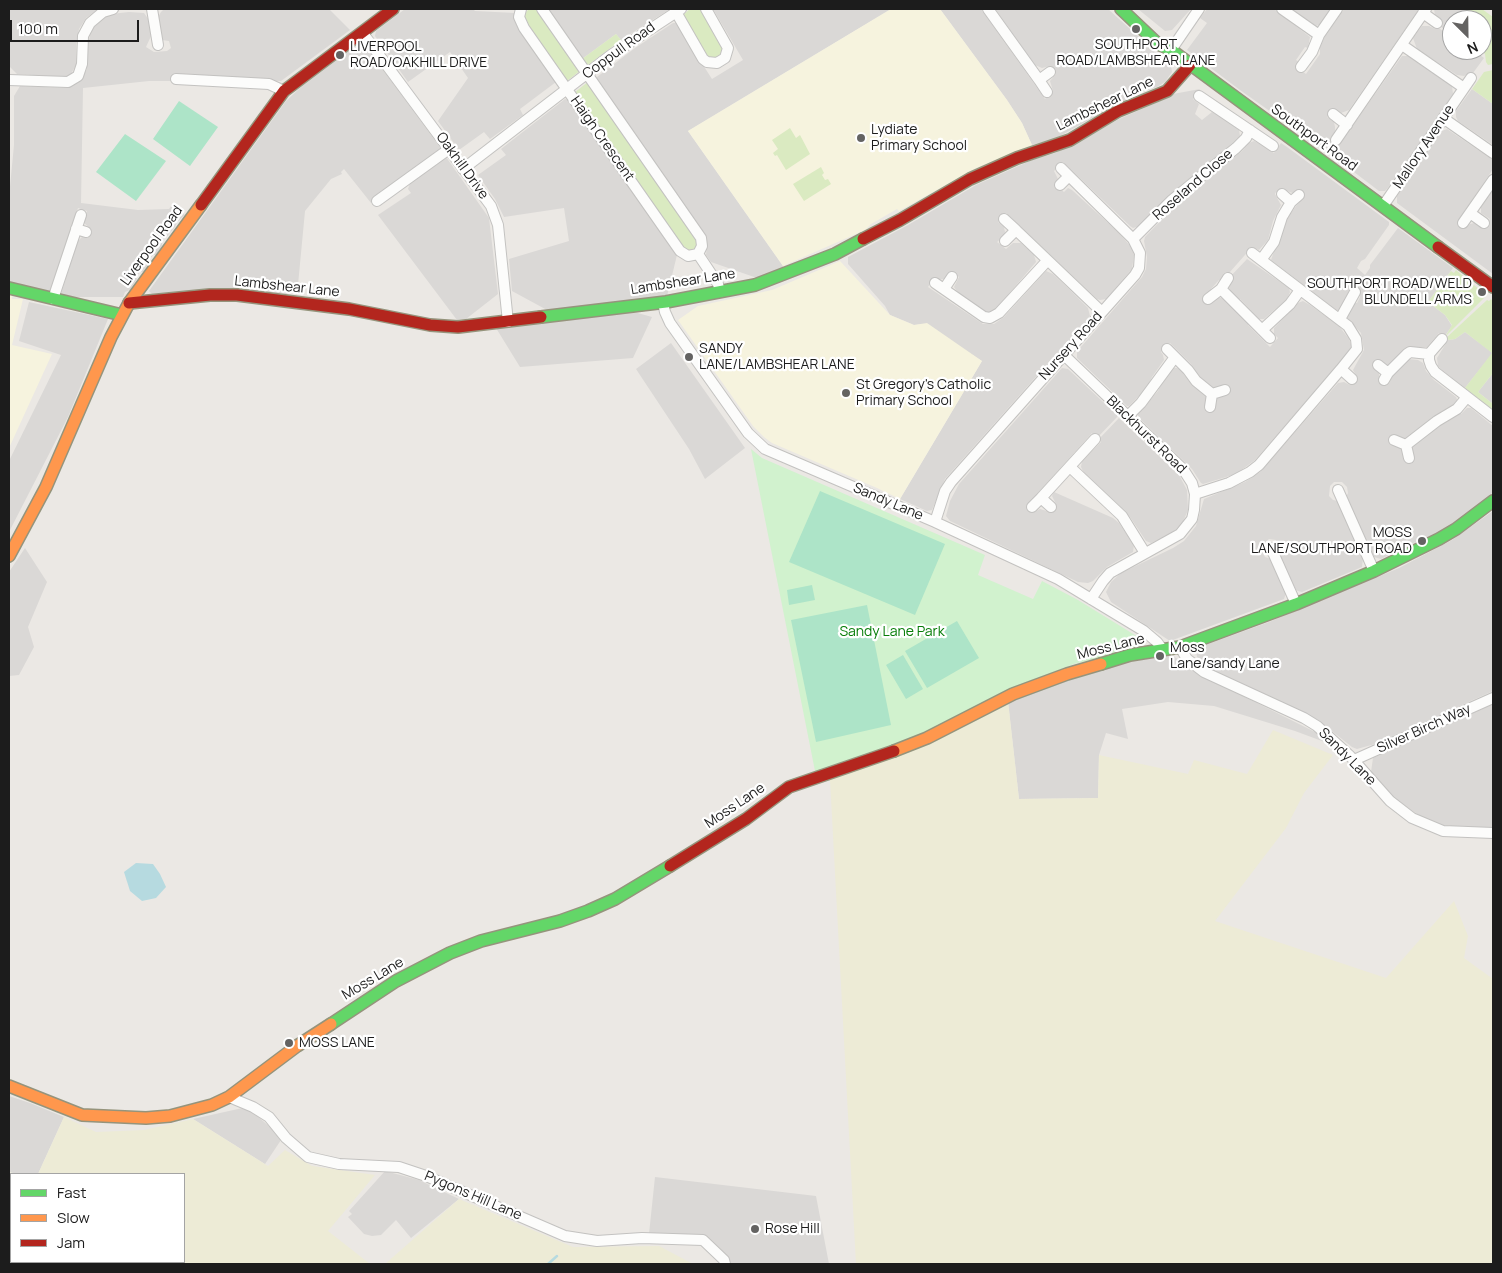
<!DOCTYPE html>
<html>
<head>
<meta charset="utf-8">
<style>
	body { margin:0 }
	#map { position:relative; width:1502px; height:1273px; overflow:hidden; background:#ebe8e4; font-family:Manrope,sans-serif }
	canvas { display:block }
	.frame { position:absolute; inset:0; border:10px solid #1c1c1c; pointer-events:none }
	.legend { position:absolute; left:10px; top:1173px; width:175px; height:90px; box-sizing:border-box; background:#fff; border:1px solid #a4a4a4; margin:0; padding:6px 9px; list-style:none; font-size:15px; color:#1c1c1c }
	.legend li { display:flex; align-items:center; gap:10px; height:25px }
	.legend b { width:25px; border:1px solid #a4a4a4 }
	.north { position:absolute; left:1442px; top:10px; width:50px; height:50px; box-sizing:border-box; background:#fff; border:1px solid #a4a4a4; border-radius:50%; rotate:157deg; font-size:14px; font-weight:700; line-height:20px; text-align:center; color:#1c1c1c }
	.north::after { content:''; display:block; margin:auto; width:18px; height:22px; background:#646362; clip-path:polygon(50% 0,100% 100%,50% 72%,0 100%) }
	.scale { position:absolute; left:10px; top:20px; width:129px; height:22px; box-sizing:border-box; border:2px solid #1c1c1c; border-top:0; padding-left:6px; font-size:15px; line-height:18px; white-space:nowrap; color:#1c1c1c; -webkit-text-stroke:4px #fff; paint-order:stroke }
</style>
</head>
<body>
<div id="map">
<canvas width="1502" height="1273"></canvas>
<div class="frame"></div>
<ul class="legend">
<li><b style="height:6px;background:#63d668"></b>Fast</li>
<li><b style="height:6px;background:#ff974d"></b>Slow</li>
<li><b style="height:6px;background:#b3261e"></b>Jam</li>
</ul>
<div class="north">N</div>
<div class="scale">100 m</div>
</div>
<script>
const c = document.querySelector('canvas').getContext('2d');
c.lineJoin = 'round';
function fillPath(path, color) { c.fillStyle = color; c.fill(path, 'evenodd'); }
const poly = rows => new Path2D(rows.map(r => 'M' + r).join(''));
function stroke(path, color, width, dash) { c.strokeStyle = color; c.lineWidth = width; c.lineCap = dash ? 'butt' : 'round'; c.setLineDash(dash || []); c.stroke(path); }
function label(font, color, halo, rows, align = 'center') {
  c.font = font + ' Manrope,sans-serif'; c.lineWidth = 4.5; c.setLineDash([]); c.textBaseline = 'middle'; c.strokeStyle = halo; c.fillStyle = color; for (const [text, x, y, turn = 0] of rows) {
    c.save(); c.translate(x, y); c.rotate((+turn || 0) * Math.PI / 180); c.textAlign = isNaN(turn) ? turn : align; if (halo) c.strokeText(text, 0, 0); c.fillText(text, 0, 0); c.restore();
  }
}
fillPath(poly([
	[9,9,98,9,86,18,79,29,76,44,76,65,71,74,64,77,17,74,10,67,9,58],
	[164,9,329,9,350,30,281,81,149,81,83,88,81,203,138,210,169,209,172,205,185,215,177,222,175,227,162,242,162,246,156,255,153,255,149,260,149,263,143,272,140,272,136,277,137,279,130,290,125,292,123,297,75,297,61,294,78,241,82,237,88,238,91,229,84,223,87,211,78,208,52,293,9,282,9,197,14,145,14,96,20,86,68,88,80,81,87,69,87,48,91,30,102,19,111,14,129,12,144,13,149,20,151,36,146,47,154,52,167,51,171,48,169,41,162,40,158,17,161,12],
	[405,9,473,9,475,11,515,13,556,82,520,109,523,115,490,139,484,132,459,150,438,121,468,78,450,52,408,82,375,36,376,31],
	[547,9,670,9,621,40,616,34,582,59],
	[713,9,891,9,688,131,783,266,783,269,757,278,711,262,706,255,707,245,705,236,596,79,597,77,635,48,673,23,676,23,712,79,743,60],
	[940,9,981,9,1045,99,1053,91,1050,81,1056,74,1050,66,1042,68,1035,65,995,9,1108,9,1171,66,1172,72,1165,82,1157,87,1145,91,1117,104,1055,139,1032,145,1022,123,1007,100],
	[1138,9,1191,9,1172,30,1165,31],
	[1207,9,1274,9,1310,37,1308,48,1305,47,1296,60,1301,63,1298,68,1306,74,1320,54,1320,47,1322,41,1344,9,1419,9,1349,110,1341,113,1333,108,1327,117,1334,122,1335,127,1335,131,1330,139,1339,145,1402,56,1408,56,1452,86,1453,94,1387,189,1385,191,1379,191,1329,153,1240,90,1187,50,1207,23,1200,18],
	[1291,9,1341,9,1322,24,1316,26],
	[1434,9,1466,9,1459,20,1452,20,1452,30,1450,33,1438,25,1442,20,1435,15],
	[1422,26,1429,26,1435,29,1437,27,1452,37,1452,50,1473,50,1484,58,1473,73,1469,73,1464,76,1457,75,1417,49,1413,38],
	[359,43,362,43,366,47,442,150,371,203,344,169,341,172,342,174,331,179,305,211,297,295,289,292,287,294,219,288,152,294,149,291,286,101,300,88],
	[1200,89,1193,99,1199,104,1195,114,1202,120,1212,112,1218,115,1236,127,1239,130,1240,136,1216,158,1180,186,1140,226,1133,228,1130,226,1063,162,1054,171,1058,179,1055,184,1064,192,1068,188,1072,190,1119,233,1132,248,1134,255,1132,269,1106,299,1100,300,1097,299,1006,213,998,222,1004,227,1005,232,1004,236,997,242,1006,249,1013,243,1021,243,1034,255,1036,262,996,309,991,312,986,312,959,294,954,287,959,277,951,271,944,279,938,280,934,278,928,287,983,324,994,324,1004,317,1046,271,1053,274,1068,288,1088,308,1090,316,945,479,932,510,927,511,900,499,982,361,922,324,914,325,890,315,885,306,848,264,848,257,908,225,976,185,1032,160,1055,153,1084,139,1119,119,1165,99,1173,94],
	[1472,89,1493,104,1493,145,1458,121,1456,117,1456,111],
	[565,99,569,100,677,255,667,296,547,310,512,291,509,259,569,241,564,208,504,217,495,199,478,175,506,155,501,149],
	[1447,129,1493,160,1493,169,1458,221,1466,227,1470,224,1474,223,1484,229,1490,219,1481,213,1481,207,1493,189,1493,274,1397,203,1397,196,1442,131],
	[1254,141,1264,146,1274,153,1281,143,1287,147,1389,222,1389,225,1365,259,1361,261,1357,268,1365,275,1370,268,1370,265,1398,228,1453,268,1428,302,1445,315,1452,326,1444,337,1439,333,1427,347,1407,347,1408,350,1389,366,1386,366,1377,361,1372,367,1379,371,1379,382,1386,385,1390,382,1391,376,1408,357,1409,359,1418,360,1423,363,1426,371,1434,380,1456,397,1459,404,1400,446,1405,452,1407,462,1413,461,1411,452,1412,447,1418,442,1442,423,1460,413,1461,414,1467,408,1471,408,1493,426,1493,492,1487,499,1439,533,1423,540,1422,539,1381,559,1374,557,1372,553,1346,497,1348,493,1347,487,1342,482,1334,482,1330,486,1329,496,1333,500,1338,501,1363,558,1362,567,1302,592,1298,591,1296,590,1279,555,1281,545,1276,540,1269,539,1263,544,1262,551,1265,557,1271,559,1286,593,1284,599,1170,641,1111,602,1106,592,1111,582,1121,573,1173,548,1184,541,1196,526,1204,499,1245,482,1260,472,1338,383,1344,382,1350,385,1357,377,1353,370,1364,350,1361,333,1345,316,1354,303,1357,303,1360,297,1359,289,1351,288,1345,298,1339,312,1271,260,1284,222,1303,197,1282,189,1276,192,1275,194,1281,205,1273,221,1268,240,1259,250,1252,247,1222,281,1219,280,1211,289,1212,292,1217,297,1225,299,1249,323,1248,325,1270,347,1278,338,1274,334,1274,328,1298,303,1303,301,1310,305,1339,326,1349,339,1352,347,1350,351,1255,460,1236,474,1203,484,1201,483,1192,469,1138,417,1138,414,1158,391,1163,380,1173,368,1177,368,1180,369,1189,381,1206,395,1207,398,1219,388,1211,388,1192,371,1194,369,1191,364,1170,343,1161,352,1163,355,1164,360,1152,377,1147,388,1129,406,1127,406,1077,358,1077,353,1080,348,1142,277,1146,269,1147,257,1144,241,1145,237,1174,207,1242,151,1249,143],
	[446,157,489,218,498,294,466,319,457,320,378,215,411,193,408,189,410,183],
	[1247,259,1289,288,1290,292,1287,299,1264,319,1259,319,1240,299,1238,300,1230,291,1228,285,1229,278],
	[29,302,108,319,68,417,9,532,9,461,61,355,19,341],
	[634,312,652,317,633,358,520,367,496,328],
	[1465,332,1493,353,1465,388,1441,369,1438,366,1437,358,1448,340,1455,339],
	[671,343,745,448,705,479,689,449,636,369],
	[1062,368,1068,369,1118,416,1097,438,1092,433,1027,505,1034,512,1040,509,1050,512,1056,504,1052,496,1054,492,1113,518,1119,523,1134,545,1133,552,1107,567,1093,581,1088,583,1078,582,950,521,946,516,950,501,959,484],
	[1119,418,1179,475,1187,490,1188,510,1182,524,1172,533,1151,543,1146,541,1130,517,1084,473,1081,467,1082,461,1101,442,1099,439],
	[1493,511,1493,691,1375,744,1357,749,1352,747,1318,720,1280,701,1238,684,1210,670,1198,661,1196,652,1200,647,1269,622,1399,568,1452,540],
	[25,548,47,582,28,627,34,647,19,675,9,676,9,572],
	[1172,655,1197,673,1319,734,1330,744,1295,731,1214,706,1168,702,1122,709,1128,739,1106,733,1099,755,1098,798,1019,799,1008,702,1075,676,1128,662],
	[1493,704,1493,829,1438,825,1424,819,1394,798,1371,772,1373,758],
	[9,1096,30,1103,64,1117,38,1174,17,1174,9,1172],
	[247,1107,271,1128,281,1140,265,1164,193,1119],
	[385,1171,419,1180,459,1199,411,1238,396,1220,381,1235,372,1236,364,1234,348,1217,352,1214,349,1211],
	[655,1177,816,1196,829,1264,729,1264,727,1257,705,1236,649,1234]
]), '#dad8d6');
fillPath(poly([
	[891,9,940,9,1007,100,1022,123,1032,145,976,168,899,211,897,209,871,224,865,230,783,266,688,131],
	[840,261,890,315,914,325,927,323,982,361,900,499,877,488,772,443,764,437,753,426,678,320,698,306,772,290],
	[9,294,12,295,12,299,23,299,12,345,52,354,9,448]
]), '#f6f3de');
fillPath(poly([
	[1493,373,1493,404,1478,392]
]), '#d9d8d6');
fillPath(poly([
	[1008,701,1019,799,1098,798,1099,755,1188,774,1194,760,1247,774,1273,730,1333,755,1304,793,1286,828,1215,921,1386,978,1454,901,1468,936,1464,958,1493,979,1493,1264,856,1264,830,780],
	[64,1117,96,1132,144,1130,193,1119,268,1166,285,1150,312,1166,375,1175,328,1231,370,1264,9,1264,9,1172,17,1174,11,1174,11,1262,184,1262,184,1174,38,1174],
	[459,1199,573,1247,659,1246,693,1264,385,1264]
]), '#edebd6');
fillPath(poly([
	[529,9,537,10,552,29,581,70,567,81,527,25,524,14],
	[690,9,703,9,726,48,718,59,710,58,707,56,683,15],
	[1466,9,1482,9,1493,17,1493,64,1488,65,1486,62,1485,54,1480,50,1482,50,1482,20,1459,20],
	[616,34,621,40,588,65,586,65,582,59],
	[1493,70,1493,104,1472,89,1484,72],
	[589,81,692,229,699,244,694,251,686,251,574,93],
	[790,128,796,138,800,135,810,154,786,170,777,155,775,156,773,153,778,149,772,140],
	[821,167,824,173,822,175,825,180,828,179,831,184,804,201,793,184],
	[1456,270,1480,290,1479,292,1483,295,1485,294,1487,295,1445,337,1452,325,1445,315,1428,302,1451,271,1454,273],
	[1491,299,1493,302,1493,373,1478,392,1493,404,1493,410,1465,388,1492,353,1465,332,1455,339,1448,340,1446,338,1487,300,1489,301]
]), '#daeac1');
fillPath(poly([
	[751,449,762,458,985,555,978,575,1033,599,1042,581,1078,600,1143,640,1141,647,1074,664,1009,689,920,735,815,771]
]), '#d1f2ce');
fillPath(poly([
	[179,101,218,127,190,166,153,139],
	[125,134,166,161,136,201,96,172],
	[820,491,945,544,915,615,789,562],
	[812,585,815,600,789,605,787,590],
	[867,605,891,725,816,742,791,620],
	[957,621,979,658,927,688,905,651],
	[903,655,923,689,906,699,886,665]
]), '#ade4c8');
fillPath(poly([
	[136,863,153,864,160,874,166,887,156,898,142,901,130,891,124,872]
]), '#b6dae0');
stroke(poly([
	[548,1264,557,1256]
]), '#b6dae0', 2.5);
const street = poly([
	[152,9,158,45],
	[521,9,519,17,524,28,680,251,688,256,698,254,702,246,701,238,542,9],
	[988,9,1039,80],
	[1282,9,1319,35],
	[676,12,703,59,707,62,717,63,725,58,728,48,706,9],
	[1423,13,1437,23],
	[362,32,491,206,498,225,508,322],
	[1402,45,1464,88],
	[1171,50,1199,9],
	[1301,67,1312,52,1319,35,1337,9],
	[176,79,269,84,284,91],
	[9,80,68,82,78,76,82,64,83,36,90,23,103,12,113,9],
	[1047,92,1039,80,1050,72],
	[1199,96,1273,146],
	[1333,114,1347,125],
	[1443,118,1493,153],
	[1336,140,1426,9],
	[463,169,611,55,681,9],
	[1060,185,1069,176,1061,168],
	[1282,194,1291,202,1299,195],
	[377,201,449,149],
	[1383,206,1471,78],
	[1470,213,1484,223],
	[1004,219,1016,230,1005,241],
	[1463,223,1493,180],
	[76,229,86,232],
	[1016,230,1102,312],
	[1133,239,1171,201,1236,148,1246,138,1250,130],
	[1252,253,1348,326,1356,339,1357,349,1341,369,1352,379],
	[698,254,718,284,720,292],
	[1261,260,1274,242,1282,217,1291,202],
	[935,283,984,317,990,318,999,313,1047,261],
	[944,289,952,277],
	[1221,289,1270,338],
	[53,299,81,215],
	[1208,299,1221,289,1228,278],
	[663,303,665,312,670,323,748,433,765,449,935,522,1058,579,1144,631,1157,642,1163,650],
	[1340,319,1355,292],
	[1262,330,1290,304,1300,290],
	[1442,339,1429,354,1429,360,1431,366,1435,372,1493,417],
	[1167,349,1188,370,1196,381,1212,394],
	[1064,355,1183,469,1192,483,1195,494,1194,510,1192,519,1180,534,1110,573,1103,581,1091,599],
	[1378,365,1388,373,1384,380],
	[1388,373,1407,354,1410,352,1429,354],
	[1210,407,1212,394,1225,390],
	[1128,416,1141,403,1175,357],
	[1394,440,1406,445,1409,458],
	[1406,445,1437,421,1457,409,1467,397],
	[1070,467,1122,516,1145,553],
	[1338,490,1374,571],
	[1195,494,1229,483,1250,472,1259,465,1341,369],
	[1041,498,1095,439],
	[1032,507,1041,498,1051,507],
	[935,522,945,491,951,482,1135,275,1139,268,1140,253,1133,239,1069,176],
	[1271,548,1296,604],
	[1180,647,1187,659,1204,672,1304,718,1317,726,1350,756,1390,801,1412,818,1443,831,1493,833],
	[1354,760,1493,698],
	[229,1097,253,1107,269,1117,286,1138,308,1157,339,1164,399,1167,426,1176,565,1236,597,1241,642,1238,703,1240,724,1260,725,1264]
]);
const fast = poly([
	[1121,9,1158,44,1171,50,1438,247],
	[9,288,122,315],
	[541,317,666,302,755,285,835,254,863,239],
	[1101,664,1130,655,1180,647,1296,604,1374,571,1439,539,1456,529,1493,501],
	[331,1024,396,981,450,953,481,941,560,921,588,911,615,899,670,866]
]);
const slow = poly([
	[9,556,46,487,111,337,129,303,201,205],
	[894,751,927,738,1013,694,1067,674,1101,664],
	[9,1086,82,1115,146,1118,170,1116,212,1105,229,1097,297,1046,331,1024]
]);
const jam = poly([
	[201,205,284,91,393,9],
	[863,239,900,220,970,179,1017,158,1070,140,1118,111,1167,91,1190,65],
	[1438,247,1493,287],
	[129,303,210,295,237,295,349,309,430,325,458,327,541,317],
	[670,866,746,819,789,787,894,751]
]);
stroke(street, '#c3c2c0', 12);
stroke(fast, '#95947c', 14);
stroke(slow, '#95947c', 14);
stroke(jam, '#95947c', 14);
stroke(street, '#fcfcfb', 10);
stroke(fast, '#63d668', 11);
stroke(slow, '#ff974d', 11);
stroke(jam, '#b3261e', 11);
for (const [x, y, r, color] of [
	[1136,29,5,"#646362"],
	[340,55,5,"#646362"],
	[861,138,5,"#646362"],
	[1482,292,5,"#646362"],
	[689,357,5,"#646362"],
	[846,393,5,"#646362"],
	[1422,541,5,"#646362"],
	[1160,656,5,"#646362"],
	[289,1043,5,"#646362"],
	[755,1229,5,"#646362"]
]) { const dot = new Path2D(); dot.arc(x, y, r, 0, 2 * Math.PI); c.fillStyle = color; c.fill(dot); stroke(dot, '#fff', 2); }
label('14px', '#1c1c1c', '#fff', [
	["SOUTHPORT",1136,45,"center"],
	["ROAD/LAMBSHEAR LANE",1136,61,"center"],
	["LIVERPOOL",350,47],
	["ROAD/OAKHILL DRIVE",350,63],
	["Lydiate",871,130],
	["Primary School",871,146],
	["SOUTHPORT ROAD/WELD",1472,284,"right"],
	["BLUNDELL ARMS",1472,300,"right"],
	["SANDY",699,349],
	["LANE/LAMBSHEAR LANE",699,365],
	["St Gregory's Catholic",856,385],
	["Primary School",856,401],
	["MOSS",1412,533,"right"],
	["LANE/SOUTHPORT ROAD",1412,549,"right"],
	["Moss",1170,648],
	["Lane/sandy Lane",1170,664],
	["MOSS LANE",299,1043],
	["Rose Hill",765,1229]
], 'left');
label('14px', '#1c1c1c', '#fff', [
	["Coppull Road",619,51,-36],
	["Lambshear Lane",1105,104,-26],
	["Southport Road",1314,138,36],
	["Haigh Crescent",602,139,55],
	["Mallory Avenue",1424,147,-56],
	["Oakhill Drive",462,166,54],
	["Roseland Close",1193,185,-41],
	["Liverpool Road",152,246,-54],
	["Lambshear Lane",683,282,-9],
	["Lambshear Lane",287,287,6],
	["Nursery Road",1071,346,-48],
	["Blackhurst Road",1146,435,44],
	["Sandy Lane",888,502,23],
	["Moss Lane",1111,647,-14],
	["Silver Birch Way",1424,729,-24],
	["Sandy Lane",1347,757,45],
	["Moss Lane",735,806,-34],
	["Moss Lane",373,979,-31],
	["Pygons Hill Lane",473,1196,23]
]);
label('14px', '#077d08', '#fff', [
	["Sandy Lane Park",892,632]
]);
</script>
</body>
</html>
